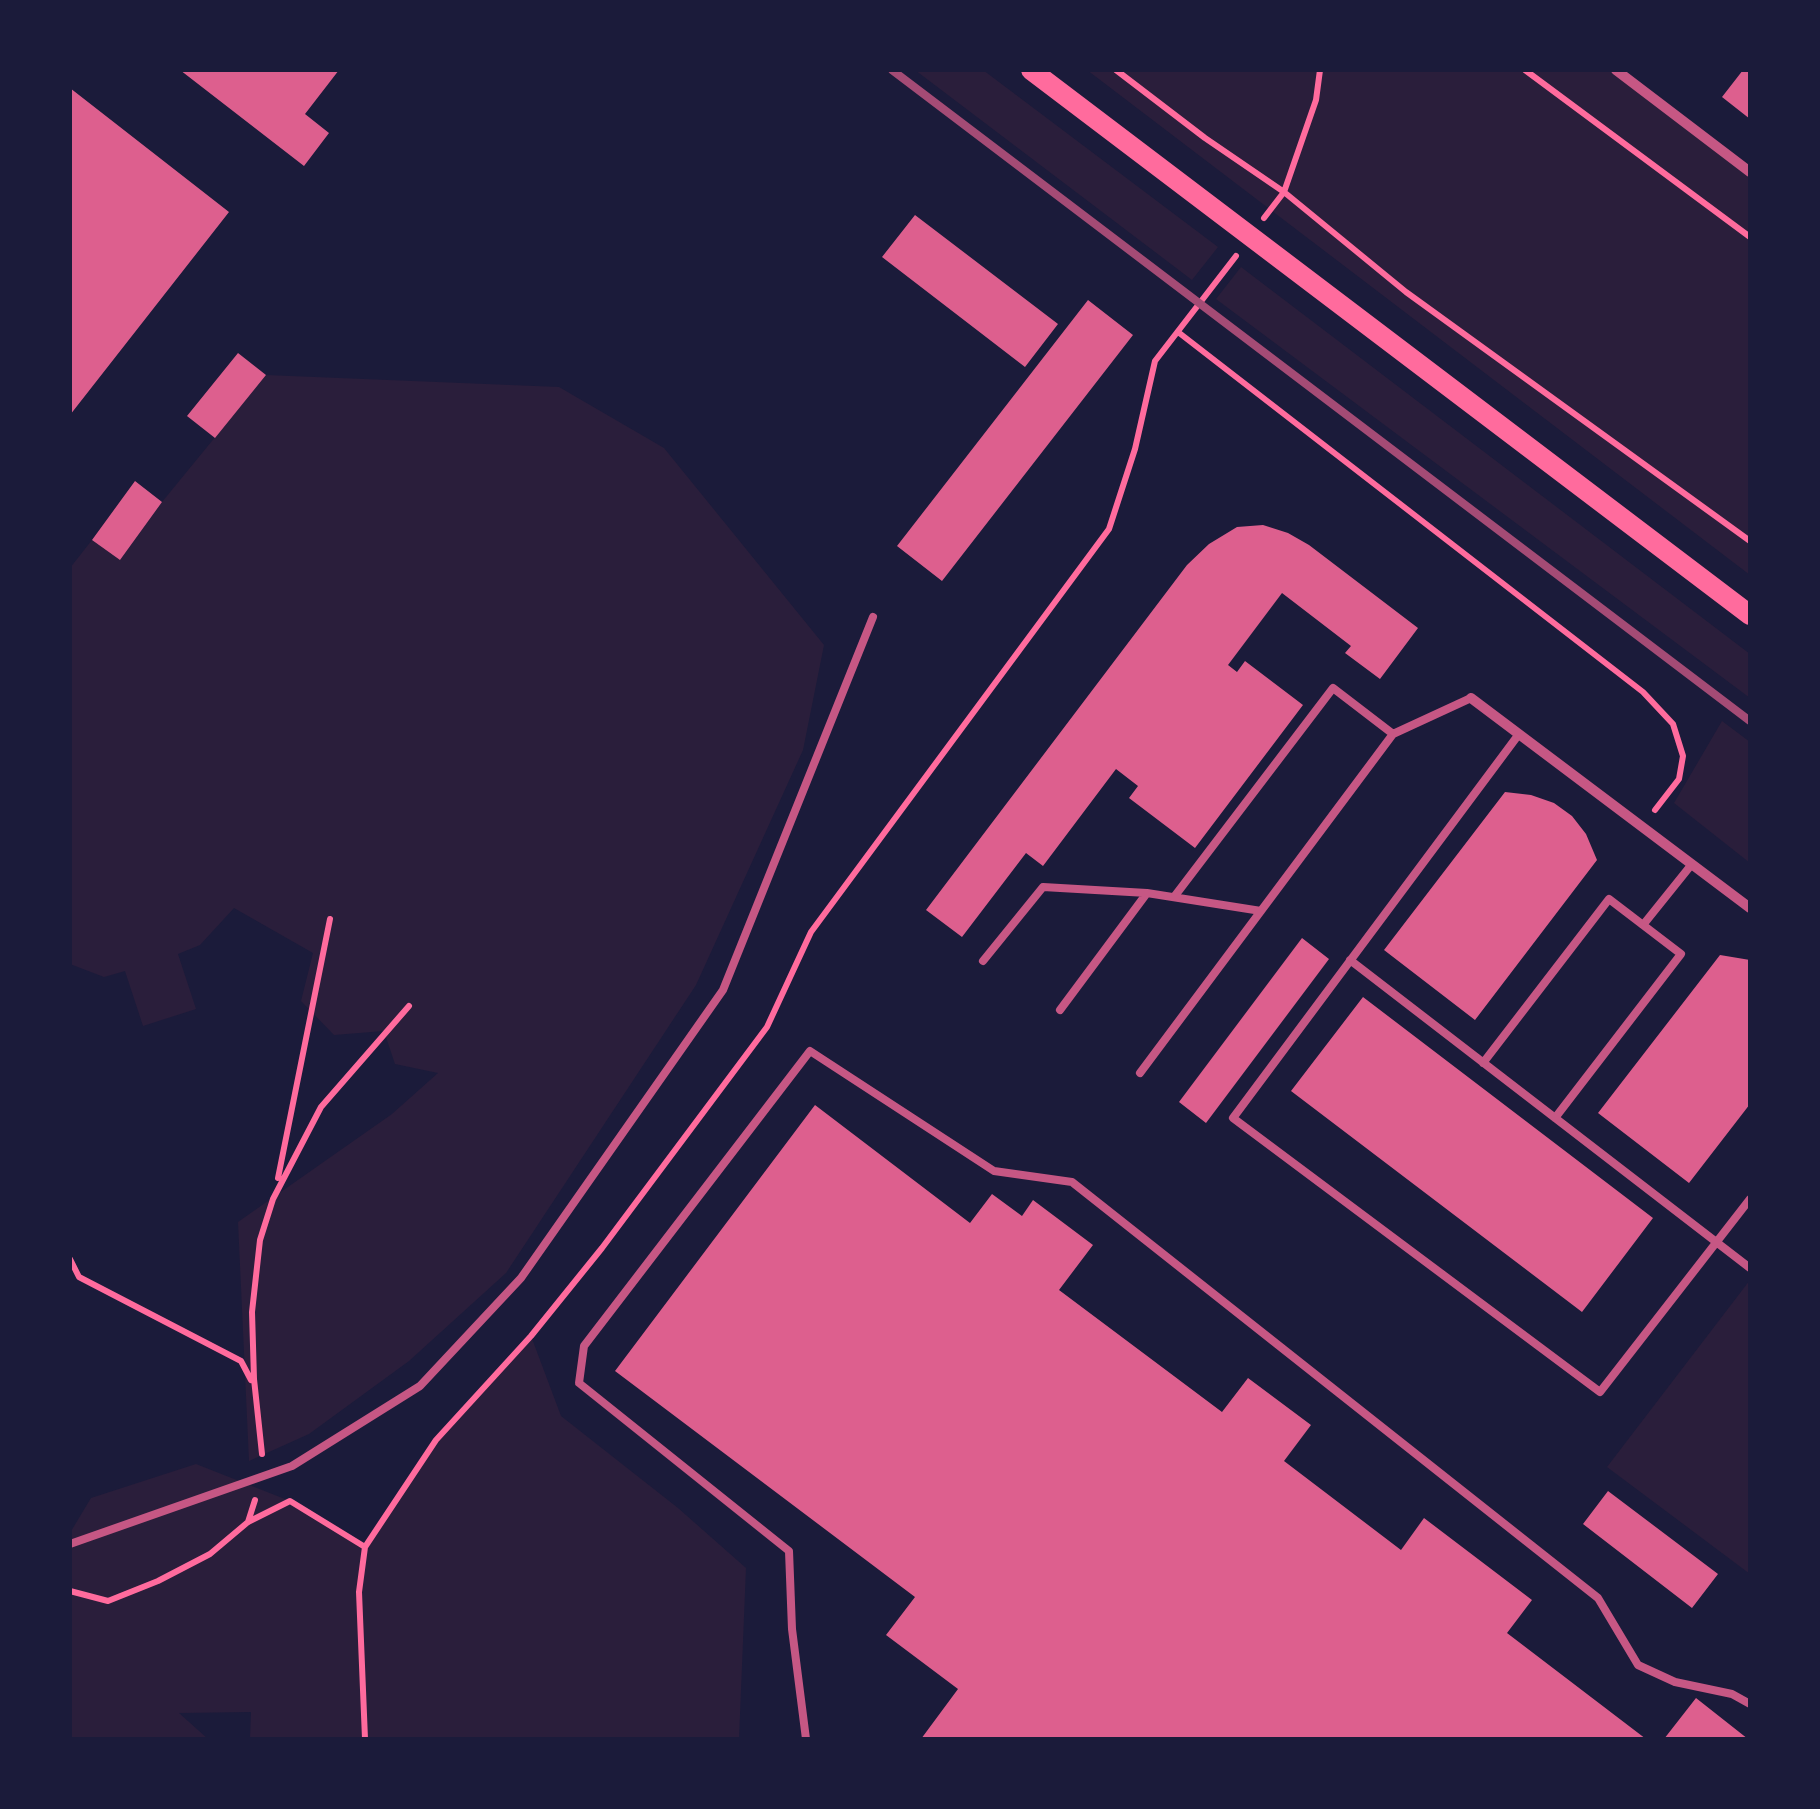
<!DOCTYPE html>
<html>
<head>
<meta charset="utf-8">
<style>
	body { margin:0 }
	#map { position:relative; width:1820px; height:1809px; overflow:hidden; background:#1b1b3a; font-family:"Source Serif 4",serif }
	canvas { display:block }
	.frame { position:absolute; inset:0; border:72px solid #1b1b3a; pointer-events:none }
</style>
</head>
<body>
<div id="map">
<canvas width="1820" height="1809"></canvas>
<div class="frame"></div>
</div>
<script>
const c = document.querySelector('canvas').getContext('2d');
c.lineJoin = 'round';
function fillPath(path, color) { c.fillStyle = color; c.fill(path, 'evenodd'); }
const poly = rows => new Path2D(rows.map(r => 'M' + r).join(''));
function stroke(path, color, width, dash) { c.strokeStyle = color; c.lineWidth = width; c.lineCap = dash ? 'butt' : 'round'; c.setLineDash(dash || []); c.stroke(path); }
fillPath(poly([
	[915,70,983,70,1218,247,1192,280],
	[1087,70,1616,70,1750,172,1750,575],
	[1241,267,1750,654,1750,698,1216,299],
	[266,375,559,387,664,448,824,645,803,750,696,985,506,1273,409,1361,309,1434,249,1461,238,1222,392,1114,438,1073,395,1064,384,1031,334,1035,301,1001,313,953,234,908,200,945,178,954,196,1009,143,1026,125,971,104,977,70,964,70,568,92,540,120,560,162,502],
	[1722,721,1750,742,1750,863,1674,803],
	[1750,1280,1750,1574,1607,1467],
	[531,1336,561,1416,678,1508,746,1568,739,1739,250,1739,251,1712,179,1713,208,1739,70,1739,70,1533,91,1498,196,1464,290,1501,365,1547,436,1440]
]), '#2a1e3b');
fillPath(poly([
	[180,70,339,70,305,114,329,133,304,166],
	[1743,70,1750,70,1750,119,1722,97],
	[70,88,229,212,70,415],
	[915,215,1058,324,1025,367,882,257],
	[1088,300,1133,335,942,581,897,546],
	[238,353,266,375,215,438,187,416],
	[135,481,162,502,120,560,92,540],
	[1263,525,1288,533,1309,545,1418,628,1380,679,1345,653,1351,646,1282,593,1228,665,1237,672,1245,661,1303,705,1195,848,1129,798,1138,786,1116,769,1043,866,1026,853,962,937,926,910,1187,565,1209,544,1237,527],
	[1505,792,1531,795,1554,803,1572,816,1586,834,1597,860,1475,1020,1384,950],
	[1302,938,1329,959,1206,1123,1179,1102],
	[1720,955,1750,960,1750,1104,1689,1183,1598,1113],
	[1363,997,1653,1218,1582,1312,1291,1091],
	[815,1105,970,1223,992,1194,1022,1216,1033,1200,1093,1245,1059,1290,1222,1412,1248,1378,1311,1425,1284,1461,1401,1550,1424,1518,1532,1600,1507,1633,1646,1739,921,1739,958,1689,886,1635,915,1597,615,1371],
	[1608,1491,1718,1574,1692,1608,1583,1524],
	[1696,1698,1748,1739,1664,1739]
]), '#dd5f8e');
stroke(poly([
	[1116,70,1205,138,1284,192,1406,292,1750,541],
	[1525,70,1750,237],
	[1264,218,1284,192,1316,100,1320,70],
	[1178,332,1643,692,1673,724,1683,756,1679,779,1655,810],
	[278,1178,330,919],
	[70,1259,79,1277,241,1361,251,1380],
	[262,1454,254,1379,252,1312,260,1240,273,1199,321,1107,409,1006],
	[248,1522,255,1500],
	[70,1591,108,1601,158,1581,210,1554,248,1522,290,1501,365,1547],
	[365,1739,359,1592,365,1547,436,1440,531,1336,602,1248,767,1027,811,932,1109,529,1135,449,1155,361,1236,256]
]), '#ff6b9d', 6);
stroke(poly([
	[1519,734,1233,1118,1600,1392,1750,1199],
	[1174,897,1333,688,1393,734],
	[1643,925,1692,864],
	[1350,960,1750,1268],
	[983,961,1043,887,1147,893],
	[1060,1010,1147,893,1261,911],
	[1483,1063,1609,899,1681,954,1555,1118],
	[1140,1073,1393,734,1471,698],
	[70,1544,292,1466,420,1386,521,1278,723,990,873,617],
	[806,1739,792,1629,789,1551,579,1383,584,1346,810,1051,994,1171,1072,1182,1598,1598,1638,1665,1675,1682,1732,1694,1750,1704]
]), '#c65784', 8);
stroke(poly([
	[1616,70,1750,172],
	[1471,698,1750,908]
]), '#c65784', 10);
stroke(poly([
	[1031,70,1750,615]
]), '#ff6b9d', 20);
stroke(poly([
	[892,70,1750,721]
]), '#a44b75', 8);
</script>
</body>
</html>
